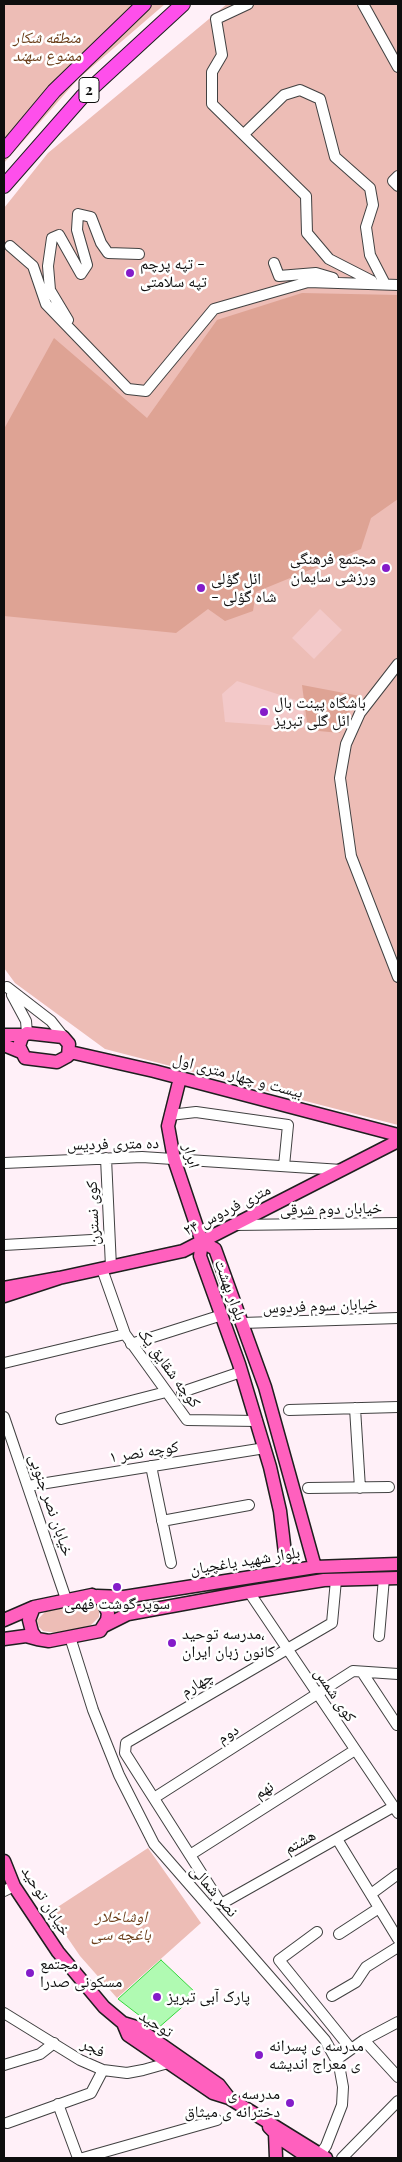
<!DOCTYPE html>
<html>
<head>
<meta charset="utf-8">
<style>
	body { margin:0 }
	#map { position:relative; width:402px; height:2162px; overflow:hidden; background:#fff0f8; font-family:"Playfair Display",serif }
	canvas { display:block }
	.frame { position:absolute; inset:0; border:5px solid #0e0e0e; pointer-events:none }
</style>
</head>
<body>
<div id="map">
<canvas width="402" height="2162"></canvas>
<div class="frame"></div>
</div>
<script>
const c = document.querySelector('canvas').getContext('2d');
c.lineJoin = 'round';
function fillPath(path, color) { c.fillStyle = color; c.fill(path, 'evenodd'); }
const poly = rows => new Path2D(rows.map(r => 'M' + r).join(''));
function stroke(path, color, width, dash) { c.strokeStyle = color; c.lineWidth = width; c.lineCap = dash ? 'butt' : 'round'; c.setLineDash(dash || []); c.stroke(path); }
function label(font, color, halo, rows, align = 'center') {
  c.font = font + ' "Playfair Display","Noto Naskh Arabic",serif'; c.lineWidth = 5; c.setLineDash([]); c.textBaseline = 'middle'; c.strokeStyle = halo; c.fillStyle = color; for (const [text, x, y, turn = 0] of rows) {
    c.save(); c.translate(x, y); c.rotate((+turn || 0) * Math.PI / 180); c.textAlign = isNaN(turn) ? turn : align; if (halo) c.strokeText(text, 0, 0); c.fillText(text, 0, 0); c.restore();
  }
}
fillPath(poly([
	[4,4,165,4,78,79,4,163],
	[227,4,398,4,398,1125,105,1049,15,983,4,968,4,208,48,153],
	[85,1602,97,1606,99,1611,99,1617,91,1625,64,1634,43,1631,39,1627,37,1620,48,1609],
	[148,1848,201,1923,117,1998,80,1956,50,1912]
]), '#edbdb6');
fillPath(poly([
	[302,293,398,295,398,499,371,518,361,549,256,592,253,611,225,621,208,609,176,633,4,616,4,429,54,338,147,418,217,320],
	[302,685,360,696,345,718,340,733,308,730]
]), '#dea394');
fillPath(poly([
	[320,609,342,630,314,659,292,638],
	[237,681,302,702,306,728,225,722,222,694]
]), '#f3c9c9');
const water = poly([
	[161,1960,197,1994,157,2029,118,1999,161,1960]
]);
fillPath(water, '#b0fab2');
stroke(water, '#32d73a', 1);
const minor = poly([
	[248,4,216,19,222,55,212,72,212,104,306,196,307,233,329,259,372,281],
	[363,4,398,67],
	[244,134,284,95,300,90,320,99,335,157,370,188,373,205,366,227,370,255,385,284],
	[398,176,393,181,398,186],
	[10,246,33,266,46,304,128,389,146,391,214,309,308,282,398,285],
	[274,263,279,276,316,273,333,278],
	[68,320,50,290,48,266,52,238,59,235,81,274,87,265,77,230,78,214,91,217,101,243,108,253,139,254],
	[398,664,360,713,346,744,340,778,351,856,398,977],
	[7,987,51,1021,66,1040],
	[12,995,26,1021,27,1033],
	[170,1115,196,1112,288,1125,284,1166],
	[106,1158,111,1267],
	[4,1163,142,1157,342,1170],
	[234,1225,398,1223],
	[4,1245,109,1239],
	[102,1269,125,1334,187,1420,257,1421],
	[242,1323,398,1318],
	[131,1344,222,1315],
	[4,1363,125,1334],
	[182,1392,241,1372],
	[355,1408,360,1488],
	[289,1410,398,1407],
	[4,1417,66,1599],
	[61,1419,166,1392],
	[151,1466,171,1563],
	[28,1486,265,1448],
	[308,1488,389,1487],
	[162,1521,249,1505],
	[336,1580,332,1623,126,1743,125,1753,221,1904,393,1807],
	[249,1592,398,1813],
	[379,1636,384,1578],
	[70,1637,93,1710,119,1775,154,1844,325,2040,339,2065,343,2087,342,2105,326,2146,317,2158],
	[362,1672,397,1725],
	[154,1798,353,1671,398,1674],
	[337,1839,398,1939],
	[190,1855,355,1750],
	[4,1891,14,1886],
	[371,1894,398,1874],
	[317,1932,279,1960,351,2049],
	[339,1934,379,1908],
	[332,1996,356,1982,366,1967,398,1947],
	[4,2013,80,2060,103,2070,127,2073,143,2070,168,2063,171,2059],
	[364,2040,398,2077],
	[336,2060,364,2040,398,2022],
	[4,2065,40,2054,54,2043],
	[58,2104,78,2158],
	[7,2123,91,2093,103,2070],
	[83,2158,217,2120],
	[342,2158,398,2101]
]);
const major = poly([
	[27,1033,63,1037,69,1044,68,1056,57,1062,25,1058,19,1046,22,1037,27,1033],
	[4,1035,23,1035],
	[4,1045,21,1052],
	[70,1052,154,1071,398,1135],
	[180,1078,168,1126,174,1159,202,1242,200,1256,239,1364,270,1467,280,1511,287,1570],
	[202,1242,215,1249,265,1387,315,1567],
	[59,1278,183,1251,398,1141],
	[4,1288,59,1278,4,1296],
	[92,1595,102,1600,108,1613,107,1620,100,1631,49,1641,37,1639,32,1632,29,1620,34,1607,92,1595],
	[97,1596,124,1597,315,1567,398,1564],
	[4,1620,34,1607],
	[104,1626,128,1614,249,1592,324,1580,398,1578],
	[4,1639,26,1636,37,1639],
	[4,1861,14,1886,58,1952,104,2007,123,2023,128,2035,213,2093,229,2098,326,2158],
	[123,2023,136,2027,219,2085,229,2098],
	[269,2127,281,2139,309,2158],
	[275,2133,276,2158]
]);
const highway = poly([
	[4,151,54,91,144,4],
	[4,186,82,97,183,4]
]);
stroke(minor, '#414141', 12);
stroke(major, '#1f1f1f', 15);
stroke(highway, '#1f1f1f', 16);
stroke(minor, '#fff', 10);
stroke(major, '#ff60be', 12);
stroke(highway, '#fe4feb', 14);
for (const [x, y, r, color] of [
	[130,273,5,"#841cc9"],
	[386,568,5,"#841cc9"],
	[201,588,5,"#841cc9"],
	[264,712,5,"#841cc9"],
	[117,1587,5,"#841cc9"],
	[172,1643,5,"#841cc9"],
	[30,1973,5,"#841cc9"],
	[157,1997,5,"#841cc9"],
	[259,2055,5,"#841cc9"],
	[290,2103,5,"#841cc9"]
]) { const dot = new Path2D(); dot.arc(x, y, r, 0, 2 * Math.PI); c.fillStyle = color; c.fill(dot); stroke(dot, '#fff', 2); }
for (const [x, y, w] of [
	[89,90,20]
]) { const box = new Path2D(); box.roundRect(x - w / 2, y - 12.5, w, 25, 4); c.fillStyle = '#fff'; c.fill(box); stroke(box, '#0e0e0e', 1); }
label('bold 15px', '#0e0e0e', null, [
	["2",89,90]
]);
label('italic 16px', '#6b3e1a', '#fff', [
	["منطقه شکار",47,38],
	["ممنوع سهند",47,56],
	["اوشاخلار",121,1917],
	["باغچه سی",121,1935]
]);
label('16px', '#0e0e0e', '#fff', [
	["تپه پرچم -",140,264],
	["تپه سلامتی",140,282],
	["مجتمع فرهنگی",376,559,"right"],
	["ورزشی سایمان",376,577,"right"],
	["ائل گؤلی",211,579],
	["- شاه گؤلی",211,597],
	["باشگاه پینت بال",274,703],
	["ائل گلی تبریز",274,721],
	["سوپر گوشت فهمی",117,1604,"center"],
	["مدرسه توحید،",182,1634],
	["کانون زبان ایران",182,1652],
	["مجتمع",40,1964],
	["مسکونی صدرا",40,1982],
	["پارک آبی تبریز",167,1997],
	["مدرسه ی پسرانه",269,2046],
	["ی معراج اندیشه",269,2064],
	["مدرسه ی",280,2094,"right"],
	["دخترانه ی میثاق",280,2112,"right"]
], 'left');
label('16px', '#0e0e0e', '#fff', [
	["بیست و چهار متری اول",238,1076,15],
	["ده متری فردیس",113,1144,-1],
	["ابرار",191,1156,75],
	["خیابان دوم شرقی",331,1209,-1],
	["۲۴ متری فردوس",227,1210,-27],
	["کوی نسترن",93,1213,-92],
	["بلوار بهشت",230,1290,70],
	["خیابان سوم فردوس",320,1306,-2],
	["کوچه شقایق یک",169,1368,54],
	["کوچه نصر ۱",144,1452,-9],
	["خیابان نصر جنوبی",51,1505,71],
	["بلوار شهید یاغچیان",245,1561,-9],
	["چهارم",197,1684,-30],
	["کوی شمس",335,1695,56],
	["دوم",228,1734,-32],
	["نهم",264,1790,-32],
	["هشتم",300,1842,-29],
	["نصر شمالی",214,1891,49],
	["خیابان توحید",46,1901,58],
	["توحید",156,2024,32],
	["فجر",93,2048,26]
]);
</script>
</body>
</html>
